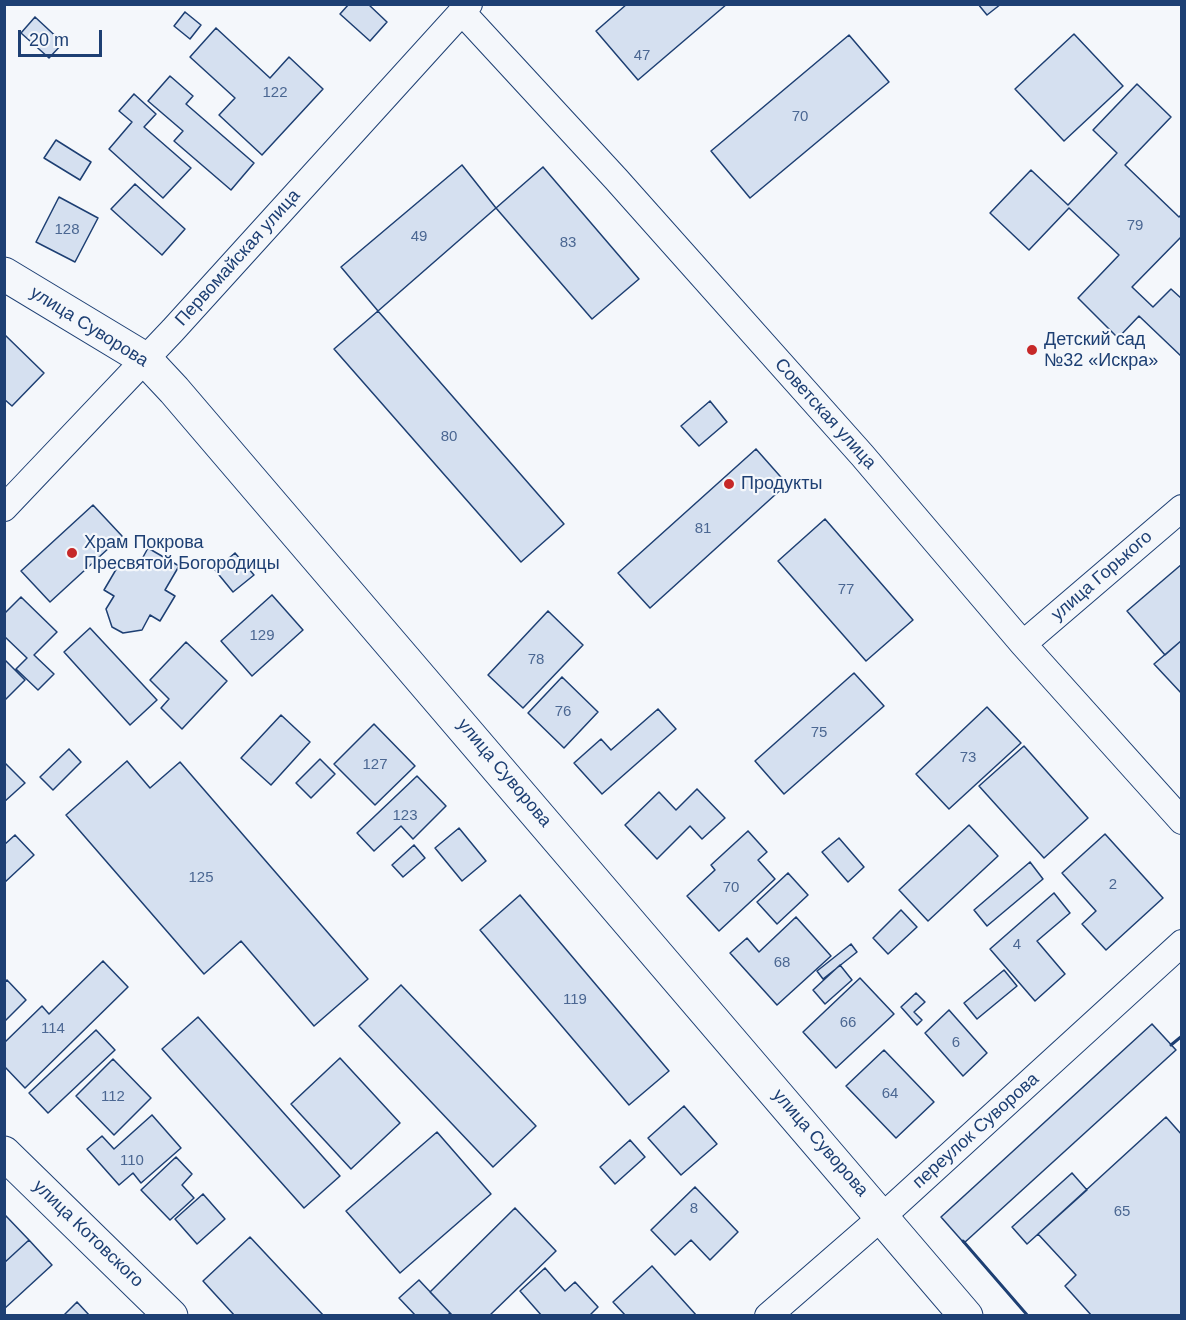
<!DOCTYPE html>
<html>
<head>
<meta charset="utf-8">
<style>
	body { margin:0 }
	#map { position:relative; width:1186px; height:1320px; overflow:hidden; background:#f4f7fb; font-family:Arial,sans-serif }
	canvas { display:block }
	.frame { position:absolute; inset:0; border:6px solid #1d3f73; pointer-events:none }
	.scale { position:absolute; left:18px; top:30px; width:84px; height:27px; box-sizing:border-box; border:3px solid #1d3f73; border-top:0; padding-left:8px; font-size:18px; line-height:21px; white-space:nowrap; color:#1d3f73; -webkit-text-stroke:4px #f4f7fb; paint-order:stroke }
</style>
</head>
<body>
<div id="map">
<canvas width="1186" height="1320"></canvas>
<div class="frame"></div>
<div class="scale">20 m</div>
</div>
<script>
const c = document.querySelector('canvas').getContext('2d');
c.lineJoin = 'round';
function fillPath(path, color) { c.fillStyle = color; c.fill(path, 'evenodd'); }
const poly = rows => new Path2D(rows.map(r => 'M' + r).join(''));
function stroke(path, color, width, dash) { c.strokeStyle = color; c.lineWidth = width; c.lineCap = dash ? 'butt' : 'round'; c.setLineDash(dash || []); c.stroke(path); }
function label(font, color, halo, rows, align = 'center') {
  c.font = font + ' Arial,sans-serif'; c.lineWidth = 4.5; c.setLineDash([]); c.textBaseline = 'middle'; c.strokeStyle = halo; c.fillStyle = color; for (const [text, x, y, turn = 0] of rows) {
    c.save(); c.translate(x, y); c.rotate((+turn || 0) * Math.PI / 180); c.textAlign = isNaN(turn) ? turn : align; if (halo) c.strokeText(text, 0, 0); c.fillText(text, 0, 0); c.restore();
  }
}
const building = poly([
	[349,4,368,4,387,22,370,41,340,14,349,4],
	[627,4,727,4,638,80,596,31,627,4],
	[978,4,1001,4,987,15,978,4],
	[185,12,201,25,190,39,174,26,185,12],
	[35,17,63,43,49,58,21,33,35,17],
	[216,28,270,78,289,57,323,89,262,155,219,115,235,98,190,57,216,28],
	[1074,34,1123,86,1064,141,1015,89,1074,34],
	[849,35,889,82,750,198,711,151,849,35],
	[170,76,193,96,186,104,254,163,231,190,174,141,183,131,148,101,170,76],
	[1137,84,1171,117,1125,165,1179,217,1182,214,1182,236,1132,287,1153,307,1171,289,1182,299,1182,357,1139,316,1118,338,1078,298,1119,255,1069,208,1029,250,990,213,1031,170,1068,205,1117,153,1093,130,1137,84],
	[134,94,156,114,144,127,191,168,163,198,109,149,132,122,119,111,134,94],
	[56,140,91,162,80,180,44,158,56,140],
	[462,165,496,208,378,311,341,267,462,165],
	[543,167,639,279,592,319,496,208,543,167],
	[135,184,185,229,162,255,111,209,135,184],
	[59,197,98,218,75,262,36,242,59,197],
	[378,311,564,524,521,562,334,349,378,311],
	[5,335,44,373,12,406,4,399,5,335],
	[710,401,727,422,699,446,681,426,710,401],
	[756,449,787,484,650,608,618,573,756,449],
	[93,505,122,536,50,602,21,571,93,505],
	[825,519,913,620,866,661,778,561,825,519],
	[148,548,179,566,165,590,175,596,160,621,150,615,142,630,123,633,112,627,106,609,114,596,104,590,121,561,136,570,148,548],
	[235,553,254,575,233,592,215,570,235,553],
	[1182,564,1182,640,1165,655,1127,611,1182,564],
	[272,595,303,630,252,676,221,641,272,595],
	[21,597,57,632,34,655,54,674,38,690,16,669,27,658,4,636,4,614,21,597],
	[548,611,583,645,523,708,488,675,548,611],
	[90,628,157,700,130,725,64,652,90,628],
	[1182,640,1182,694,1154,664,1182,640],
	[186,642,227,681,182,729,161,708,169,699,150,680,186,642],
	[4,659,25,680,4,701,4,659],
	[854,673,884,706,784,794,755,761,854,673],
	[562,677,598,712,564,748,528,713,562,677],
	[987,707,1021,743,949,809,916,774,987,707],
	[658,709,676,729,602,794,574,763,601,739,611,750,658,709],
	[281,715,310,742,271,785,241,758,281,715],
	[374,724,415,766,375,805,334,764,374,724],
	[1024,746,1088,818,1044,858,979,786,1024,746],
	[69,749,81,762,53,790,40,777,69,749],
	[320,759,335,774,311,798,296,783,320,759],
	[127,761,150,788,180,762,368,979,314,1026,241,941,204,974,66,815,127,761],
	[4,762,25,783,4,802,4,762],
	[417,776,446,806,413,839,401,826,374,851,357,833,417,776],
	[697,789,725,818,702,839,690,826,657,859,625,825,659,792,676,810,697,789],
	[969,825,998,856,928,921,899,890,969,825],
	[459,828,486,861,462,881,435,848,459,828],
	[748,831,767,852,758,860,775,879,719,931,687,896,715,870,711,865,748,831],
	[1105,834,1163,898,1106,950,1082,924,1096,911,1062,873,1105,834],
	[15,835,34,855,4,883,4,845,15,835],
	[839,838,864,867,848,882,822,852,839,838],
	[414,845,425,858,403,877,392,865,414,845],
	[1030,862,1043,879,987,926,974,910,1030,862],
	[788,873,808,895,777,924,757,902,788,873],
	[1054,893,1070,913,1037,941,1065,974,1035,1001,990,949,1054,893],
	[520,895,669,1071,629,1105,480,930,520,895],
	[901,910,917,927,888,954,873,938,901,910],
	[796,917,831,956,777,1005,730,953,747,938,759,952,796,917],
	[851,944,857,952,823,979,817,971,851,944],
	[103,961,128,987,25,1088,4,1066,4,1043,42,1006,49,1014,103,961],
	[840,965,852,980,825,1004,813,990,840,965],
	[1004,970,1017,986,977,1019,964,1003,1004,970],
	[860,978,894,1014,836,1068,803,1032,860,978],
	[7,980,26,1000,4,1022,4,983,7,980],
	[401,985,536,1126,493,1167,359,1026,401,985],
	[916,993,925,1002,914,1012,922,1020,917,1025,901,1007,916,993],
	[949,1010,987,1053,963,1076,925,1033,949,1010],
	[198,1017,340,1176,304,1208,162,1049,198,1017],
	[1152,1024,1176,1050,964,1243,941,1217,1152,1024],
	[96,1030,115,1050,48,1113,29,1093,96,1030],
	[884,1050,934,1102,896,1138,846,1086,884,1050],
	[340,1058,400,1123,351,1169,291,1104,340,1058],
	[113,1059,151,1098,114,1135,76,1096,113,1059],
	[684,1106,717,1144,681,1175,648,1138,684,1106],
	[152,1115,181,1148,141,1183,133,1173,119,1185,87,1149,102,1136,114,1149,152,1115],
	[1166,1117,1182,1135,1182,1316,1092,1316,1065,1286,1076,1275,1038,1234,1166,1117],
	[437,1132,491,1194,400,1273,346,1211,437,1132],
	[630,1140,645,1157,615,1184,600,1167,630,1140],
	[176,1157,192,1174,182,1185,194,1198,170,1220,141,1190,176,1157],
	[1072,1173,1087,1190,1027,1244,1012,1227,1072,1173],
	[695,1187,738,1232,710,1260,691,1240,675,1255,651,1230,695,1187],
	[203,1194,225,1219,197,1244,175,1219,203,1194],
	[515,1208,556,1251,489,1316,453,1316,430,1292,515,1208],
	[6,1216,29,1240,4,1263,4,1218,6,1216],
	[250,1237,324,1316,235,1316,203,1281,250,1237],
	[29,1240,52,1265,4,1309,4,1263,29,1240],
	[652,1266,697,1316,626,1316,613,1302,652,1266],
	[545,1268,565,1291,575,1282,598,1307,589,1316,542,1316,520,1291,545,1268],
	[419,1280,450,1313,447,1316,416,1316,399,1298,419,1280],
	[77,1302,90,1316,63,1316,77,1302]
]);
fillPath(building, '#d5e0f0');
stroke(building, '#1d3f73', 1.5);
const street = poly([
	[462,12,616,179,862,455,1023,644,1182,821],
	[4,508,173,330,469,4],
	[1023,644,1182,508],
	[768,1316,883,1216,1182,943]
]);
const primary = poly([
	[4,274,145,359,174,390,966,1316],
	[4,1153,171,1316]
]);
stroke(street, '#1d3f73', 28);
stroke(primary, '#1d3f73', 35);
stroke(street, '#f4f7fb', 26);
stroke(primary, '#f4f7fb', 33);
stroke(poly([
	[1171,1045,1182,1036],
	[963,1241,1028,1316]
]), '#1d3f73', 3);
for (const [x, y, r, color] of [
	[1032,350,6,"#c62828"],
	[729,484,6,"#c62828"],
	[72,553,6,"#c62828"]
]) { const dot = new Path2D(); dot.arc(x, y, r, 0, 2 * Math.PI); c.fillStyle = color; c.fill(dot); stroke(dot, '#f4f7fb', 2); }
label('15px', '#4b6792', null, [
	["47",642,56],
	["122",275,93],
	["70",800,117],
	["79",1135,226],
	["128",67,230],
	["49",419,237],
	["83",568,243],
	["80",449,437],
	["81",703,529],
	["77",846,590],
	["129",262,636],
	["78",536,660],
	["76",563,712],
	["75",819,733],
	["73",968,758],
	["127",375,765],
	["123",405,816],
	["125",201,878],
	["2",1113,885],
	["70",731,888],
	["4",1017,945],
	["68",782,963],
	["119",575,1000],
	["66",848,1023],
	["114",53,1029],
	["6",956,1043],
	["64",890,1094],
	["112",113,1097],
	["110",132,1161],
	["8",694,1209],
	["65",1122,1212]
]);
label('18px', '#1d3f73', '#f4f7fb', [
	["Первомайская улица",238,258,-48],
	["улица Суворова",89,327,32],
	["Советская улица",825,414,48],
	["улица Горького",1102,576,-41],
	["улица Суворова",504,773,50],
	["переулок Суворова",976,1131,-42],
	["улица Суворова",820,1143,49],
	["улица Котовского",88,1234,44]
]);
label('18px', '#1d3f73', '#f4f7fb', [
	["Детский сад",1044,340],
	["№32 «Искра»",1044,361],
	["Продукты",741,484],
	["Храм Покрова",84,543],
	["Пресвятой Богородицы",84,564]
], 'left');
</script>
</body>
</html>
